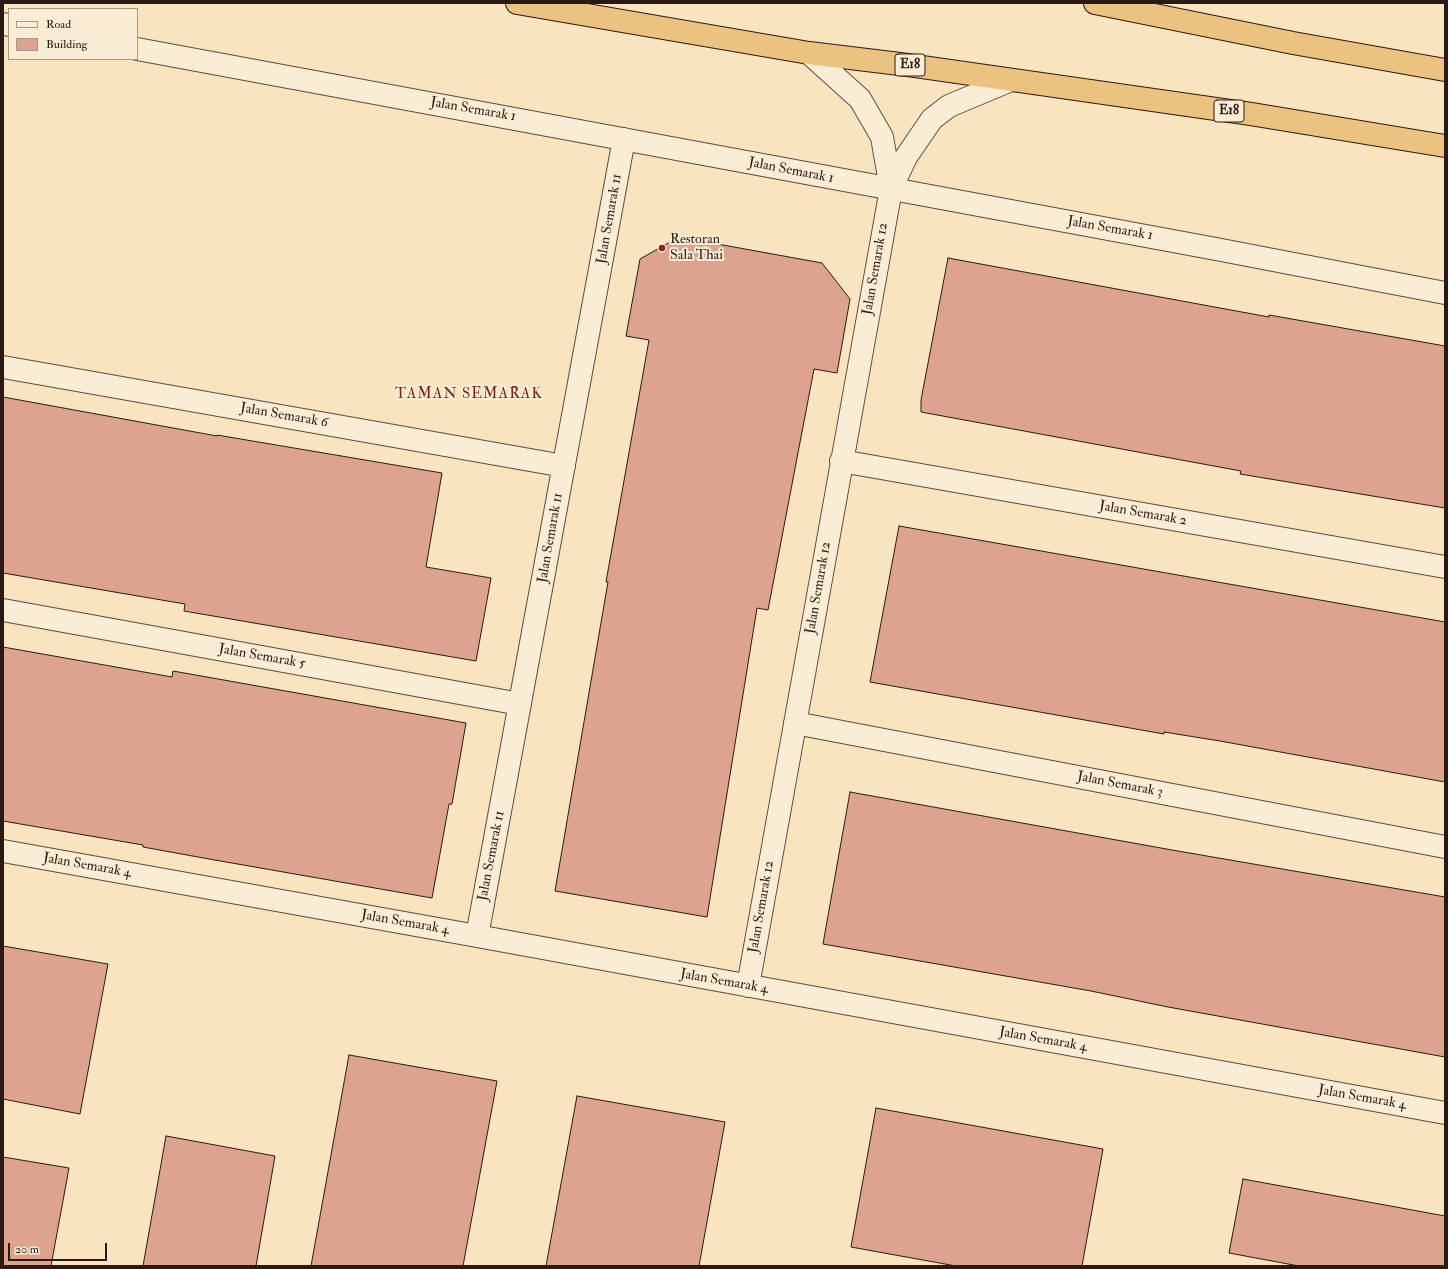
<!DOCTYPE html>
<html>
<head>
<meta charset="utf-8">
<style>
	body { margin:0 }
	#map { position:relative; width:1448px; height:1269px; overflow:hidden; background:#f8e4bf; font-family:"IM FELL Double Pica",serif }
	canvas { display:block }
	.frame { position:absolute; inset:0; border:4px solid #2b1a14; pointer-events:none }
	.legend { position:absolute; left:8px; top:8px; width:130px; height:52px; box-sizing:border-box; background:#faedd5; border:1px solid #a79988; margin:0; padding:5px 7px; list-style:none; font-size:12px; color:#2b1a14 }
	.legend li { display:flex; align-items:center; gap:8px; height:20px }
	.legend b { width:20px; border:1px solid #a79988 }
	.scale { position:absolute; left:8px; top:1243px; width:99px; height:18px; box-sizing:border-box; border:2px solid #2b1a14; border-top:0; padding-left:5px; font-size:12px; line-height:14px; white-space:nowrap; color:#2b1a14; -webkit-text-stroke:3px #faedd5; paint-order:stroke }
</style>
</head>
<body>
<div id="map">
<canvas width="1448" height="1269"></canvas>
<div class="frame"></div>
<ul class="legend">
<li><b style="height:5px;background:#faedd5"></b>Road</li>
<li><b style="height:11px;background:#dea38f"></b>Building</li>
</ul>
<div class="scale">20 m</div>
</div>
<script>
const c = document.querySelector('canvas').getContext('2d');
c.lineJoin = 'round';
function fillPath(path, color) { c.fillStyle = color; c.fill(path, 'evenodd'); }
const poly = rows => new Path2D(rows.map(r => 'M' + r).join(''));
function stroke(path, color, width, dash) { c.strokeStyle = color; c.lineWidth = width; c.lineCap = dash ? 'butt' : 'round'; c.setLineDash(dash || []); c.stroke(path); }
function label(font, color, halo, rows, align = 'center') {
  c.font = font + ' "IM FELL Double Pica",serif'; c.lineWidth = 4; c.setLineDash([]); c.textBaseline = 'middle'; c.strokeStyle = halo; c.fillStyle = color; for (const [text, x, y, turn = 0] of rows) {
    c.save(); c.translate(x, y); c.rotate((+turn || 0) * Math.PI / 180); c.textAlign = isNaN(turn) ? turn : align; if (halo) c.strokeText(text, 0, 0); c.fillText(text, 0, 0); c.restore();
  }
}
const building = poly([
	[679,237,822,263,850,299,837,373,814,369,768,610,757,608,707,917,555,891,608,582,606,582,649,340,626,336,640,259,679,237],
	[948,258,1269,317,1269,315,1445,346,1445,508,1240,474,1241,471,921,412,921,400,948,258],
	[3,397,217,436,217,435,442,473,426,567,491,578,476,661,184,611,185,604,3,573,3,397],
	[899,526,1445,622,1445,782,1220,741,1164,732,1164,734,870,682,899,526],
	[3,647,172,677,173,671,466,723,452,804,449,804,432,898,209,859,143,847,143,845,3,821,3,647],
	[850,792,1172,850,1445,897,1445,1057,1168,1007,1091,991,823,944,850,792],
	[3,946,108,964,80,1114,3,1099,3,946],
	[349,1055,497,1081,463,1266,311,1266,349,1055],
	[577,1096,725,1122,699,1266,546,1266,577,1096],
	[876,1108,1103,1149,1082,1266,956,1266,851,1247,876,1108],
	[166,1136,275,1156,256,1266,143,1266,166,1136],
	[3,1157,69,1168,51,1266,3,1266,3,1157],
	[1243,1179,1445,1216,1445,1266,1299,1266,1229,1253,1243,1179]
]);
fillPath(building, '#dea38f');
stroke(building, '#2b1a14', 1);
const street = poly([
	[3,24,9,25],
	[137,49,1216,249,1445,293],
	[809,53,860,99,882,137,891,189],
	[3,367,564,466],
	[841,461,1445,567],
	[3,610,520,704],
	[795,723,1445,847],
	[3,851,477,936,1445,1113],
	[477,936,624,139],
	[748,986,891,189,906,157,932,119,949,106,1011,80]
]);
const highway = poly([
	[517,3,809,53,908,65,1251,114,1445,146],
	[1095,3,1293,43,1445,70]
]);
stroke(street, '#5e4c3f', 24);
stroke(highway, '#2b1a14', 24);
stroke(street, '#faedd5', 22);
stroke(highway, '#ecc280', 22);
for (const [x, y, r, color] of [
	[662,248,4,"#8f2418"]
]) { const dot = new Path2D(); dot.arc(x, y, r, 0, 2 * Math.PI); c.fillStyle = color; c.fill(dot); stroke(dot, '#faedd5', 1.5); }
for (const [x, y, w] of [
	[910,65,30],
	[1229,111,30]
]) { const box = new Path2D(); box.roundRect(x - w / 2, y - 11, w, 22, 3); c.fillStyle = '#faedd5'; c.fill(box); stroke(box, '#2b1a14', 1); }
label('bold 13px', '#2b1a14', null, [
	["E18",910,65],
	["E18",1229,111]
]);
label('14px', '#2b1a14', '#faedd5', [
	["Jalan Semarak 1",473,110,10],
	["Jalan Semarak 1",791,171,11],
	["Jalan Semarak 11",610,219,-80],
	["Jalan Semarak 1",1110,229,10],
	["Jalan Semarak 12",876,269,-80],
	["Jalan Semarak 6",284,416,10],
	["Jalan Semarak 2",1143,514,10],
	["Jalan Semarak 11",551,538,-80],
	["Jalan Semarak 12",819,588,-80],
	["Jalan Semarak 5",262,657,10],
	["Jalan Semarak 3",1120,785,11],
	["Jalan Semarak 11",492,856,-79],
	["Jalan Semarak 4",87,866,10],
	["Jalan Semarak 12",762,907,-80],
	["Jalan Semarak 4",405,923,10],
	["Jalan Semarak 4",724,982,10],
	["Jalan Semarak 4",1043,1040,10],
	["Jalan Semarak 4",1362,1098,10]
]);
label('14px', '#2b1a14', '#faedd5', [
	["Restoran",670,240],
	["Sala Thai",670,256]
], 'left');
c.letterSpacing = '1px';
label('15px', '#7a1f14', '#faedd5', [
	["TAMAN SEMARAK",469,395]
]);
c.letterSpacing = '0px';
</script>
</body>
</html>
